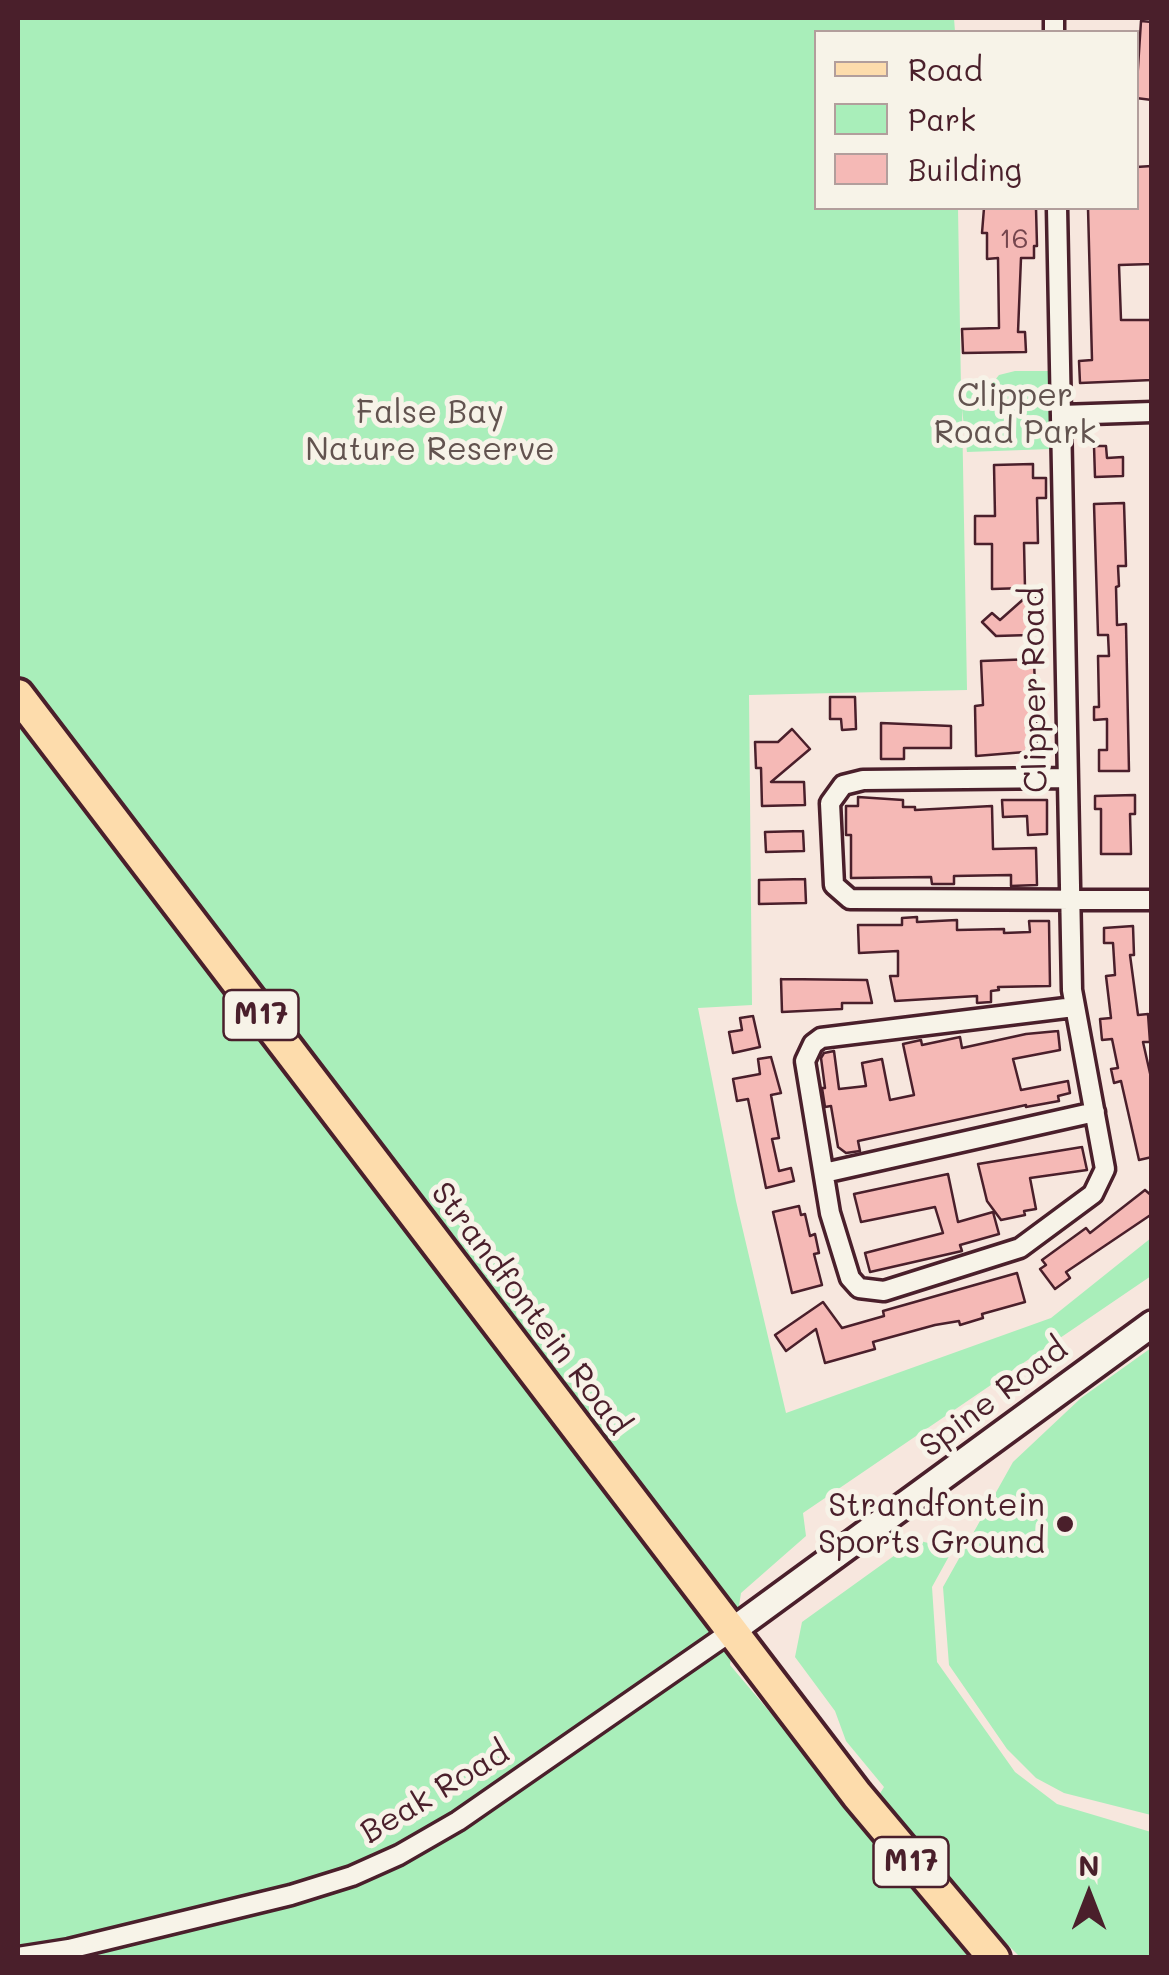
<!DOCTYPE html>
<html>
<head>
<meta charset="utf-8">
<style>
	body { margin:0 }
	#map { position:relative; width:1169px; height:1975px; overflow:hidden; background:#f7e7de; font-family:Mali,sans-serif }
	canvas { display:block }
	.frame { position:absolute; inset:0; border:20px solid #4a1f2b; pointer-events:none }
	.legend { position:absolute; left:814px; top:30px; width:325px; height:180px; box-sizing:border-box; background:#f7f3e8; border:2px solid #b29e9c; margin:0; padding:12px 18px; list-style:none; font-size:30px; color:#4a1f2b }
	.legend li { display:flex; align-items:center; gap:20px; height:50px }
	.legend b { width:50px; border:2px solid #b29e9c }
	.north { position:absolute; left:1039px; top:1845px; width:100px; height:100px; -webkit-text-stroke:8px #f7f3e8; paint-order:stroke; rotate:0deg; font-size:28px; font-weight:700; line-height:40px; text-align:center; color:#4a1f2b }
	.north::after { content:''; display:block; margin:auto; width:35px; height:45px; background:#4a1f2b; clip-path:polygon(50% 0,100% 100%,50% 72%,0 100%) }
</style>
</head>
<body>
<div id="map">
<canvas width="1169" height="1975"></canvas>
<div class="frame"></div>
<ul class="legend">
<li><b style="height:12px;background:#fddcac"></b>Road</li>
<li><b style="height:28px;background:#a9eeba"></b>Park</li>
<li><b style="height:28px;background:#f5b9b6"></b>Building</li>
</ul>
<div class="north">N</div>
</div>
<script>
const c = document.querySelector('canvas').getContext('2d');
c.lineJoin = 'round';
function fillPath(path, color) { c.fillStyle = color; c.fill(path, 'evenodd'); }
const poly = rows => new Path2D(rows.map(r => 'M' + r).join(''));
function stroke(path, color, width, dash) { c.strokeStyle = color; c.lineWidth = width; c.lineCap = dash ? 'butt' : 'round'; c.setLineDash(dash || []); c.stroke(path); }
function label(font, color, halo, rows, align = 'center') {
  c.font = font + ' Mali,sans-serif'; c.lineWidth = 10; c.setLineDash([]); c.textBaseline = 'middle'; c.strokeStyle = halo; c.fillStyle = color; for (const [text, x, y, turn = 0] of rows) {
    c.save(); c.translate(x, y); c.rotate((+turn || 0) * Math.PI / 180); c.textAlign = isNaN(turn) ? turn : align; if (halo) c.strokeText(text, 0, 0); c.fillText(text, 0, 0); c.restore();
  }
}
fillPath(poly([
	[18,18,954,18,955,32,816,32,816,208,958,208,961,389,975,391,991,385,999,375,1015,371,1050,371,1051,449,967,452,962,409,967,690,749,695,752,1005,698,1008,736,1201,786,1413,1051,1318,1151,1238,1151,1276,803,1513,806,1536,741,1593,730,1665,977,1957,18,1957],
	[1151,1348,1151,1815,1064,1793,1036,1778,1007,1749,949,1665,943,1587,1013,1462,1081,1398],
	[916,1540,953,1549,932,1587,937,1662,1015,1772,1057,1804,1151,1832,1151,1957,1020,1957,969,1906,876,1800,884,1787,846,1741,835,1711,795,1657,802,1622]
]), '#a9eeba');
const building = poly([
	[1141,21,1152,22,1152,100,1136,98,1141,21],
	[1152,166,1152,264,1119,265,1121,320,1152,320,1152,380,1080,383,1079,361,1092,360,1088,208,1136,208,1136,167,1152,166],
	[984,208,1036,208,1037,246,1034,246,1034,258,1021,258,1018,332,1025,332,1026,352,963,353,962,329,999,328,998,258,987,259,987,233,982,233,984,208],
	[1094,446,1106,446,1107,458,1123,457,1123,476,1095,477,1094,446],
	[1033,464,1033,478,1046,478,1046,498,1037,498,1038,543,1024,543,1025,588,992,589,992,544,975,544,975,516,995,516,994,465,1033,464],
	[1124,503,1126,566,1118,566,1119,586,1116,587,1117,625,1126,624,1129,771,1099,771,1099,750,1107,750,1107,719,1094,720,1094,707,1099,707,1098,656,1109,656,1108,635,1098,635,1094,504,1124,503],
	[1036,588,1036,618,1029,618,1030,635,996,636,982,622,992,613,1000,620,1036,588],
	[1034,659,1037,751,976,756,975,706,983,705,981,661,1034,659],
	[830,697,855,697,856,729,842,730,841,719,830,719,830,697],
	[881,723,951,726,951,748,904,748,904,759,881,759,881,723],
	[792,729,810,749,771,782,804,782,805,805,762,806,761,768,756,768,755,742,778,742,792,729],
	[1135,795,1135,814,1130,814,1131,854,1101,854,1101,809,1095,809,1095,796,1135,795],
	[858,797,903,800,903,807,915,807,915,810,992,806,993,849,1036,848,1037,885,1011,886,1011,875,954,876,954,884,932,884,931,877,851,878,851,835,846,835,846,806,858,806,858,797],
	[1002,800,1047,800,1047,834,1028,835,1027,816,1003,817,1002,800],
	[803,831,804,851,766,852,765,832,803,831],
	[805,879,806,903,759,904,759,880,805,879],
	[917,917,917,922,957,920,957,930,1004,929,1004,933,1030,932,1029,921,1049,921,1050,986,998,987,999,990,991,991,991,1002,977,1003,977,996,895,1001,890,976,898,976,898,951,859,953,858,925,902,925,902,918,917,917],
	[1133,926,1134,955,1130,955,1138,1015,1148,1014,1150,1042,1143,1042,1152,1082,1152,1157,1139,1160,1121,1081,1114,1083,1111,1069,1118,1068,1112,1039,1102,1040,1100,1019,1111,1018,1106,976,1115,975,1113,943,1104,943,1104,928,1133,926],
	[781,979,867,980,872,1003,842,1003,842,1009,782,1012,781,979],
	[753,1016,760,1047,733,1053,729,1032,742,1030,740,1018,753,1016],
	[1058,1031,1060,1050,1013,1059,1021,1090,1068,1081,1070,1093,1058,1096,1059,1101,1026,1107,1026,1105,858,1141,860,1151,846,1153,838,1147,831,1106,825,1107,822,1088,825,1088,821,1058,824,1053,834,1051,839,1089,866,1086,862,1063,882,1059,890,1100,914,1095,903,1044,921,1040,922,1045,960,1037,962,1048,1026,1034,1058,1031],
	[771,1057,781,1093,771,1095,779,1138,772,1139,779,1171,791,1168,794,1181,766,1188,748,1099,737,1101,733,1079,760,1074,758,1059,771,1057],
	[1082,1147,1087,1170,1030,1178,1036,1209,1024,1211,1025,1215,1001,1220,987,1201,978,1164,1082,1147],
	[948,1174,958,1222,993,1212,999,1234,960,1245,962,1251,870,1272,865,1253,943,1233,935,1207,861,1222,854,1194,948,1174],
	[1145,1190,1152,1196,1152,1214,1066,1272,1070,1278,1055,1289,1040,1269,1046,1265,1042,1260,1086,1228,1090,1233,1145,1190],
	[799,1206,801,1215,805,1214,810,1236,815,1234,819,1253,814,1254,822,1285,792,1293,773,1212,799,1206],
	[1017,1273,1025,1302,982,1314,983,1318,960,1325,959,1321,935,1325,873,1342,875,1349,825,1363,816,1329,786,1351,775,1335,823,1302,842,1328,884,1316,883,1311,1017,1273]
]);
fillPath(building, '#f5b9b6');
stroke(building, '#4a1f2b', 2.5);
const street = poly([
	[1054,32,1054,18],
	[1057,208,1072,990,1105,1169,1093,1194,1020,1248,884,1291,859,1288,850,1278,830,1213,805,1061,813,1044,821,1038,1074,1007],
	[1061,415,1152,412],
	[1067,778,863,780,843,785,830,803,834,885,850,899,1152,900],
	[824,1173,1095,1112],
	[18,1957,69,1949,291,1895,352,1876,399,1855,458,1821,732,1631]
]);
const secondary = poly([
	[732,1631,1152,1324]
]);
const primary = poly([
	[18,695,857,1795,994,1958]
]);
stroke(street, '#4a1f2b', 25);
stroke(secondary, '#4a1f2b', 32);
stroke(primary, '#4a1f2b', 38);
stroke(street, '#f7f3e8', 18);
stroke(secondary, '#f7f3e8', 25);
stroke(primary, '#fddcac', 30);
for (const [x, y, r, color] of [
	[1065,1524,10,"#4a1f2b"]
]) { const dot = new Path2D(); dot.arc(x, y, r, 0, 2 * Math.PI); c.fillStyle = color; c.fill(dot); stroke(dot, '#f7f3e8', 4); }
label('28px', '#75464e', null, [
	["16",1014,239]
]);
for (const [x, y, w] of [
	[261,1015,75],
	[911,1862,75]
]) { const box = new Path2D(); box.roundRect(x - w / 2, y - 25, w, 50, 8); c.fillStyle = '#f7f3e8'; c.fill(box); stroke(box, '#4a1f2b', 2.5); }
label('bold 30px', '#4a1f2b', null, [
	["M17",261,1015],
	["M17",911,1862]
]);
label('32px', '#62534f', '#f7f3e8', [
	["Clipper",1015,396],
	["Road Park",1015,433],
	["False Bay",430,413],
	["Nature Reserve",430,450]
]);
label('32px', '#4a1f2b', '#f7f3e8', [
	["Clipper Road",1035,690,-91],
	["Strandfontein Road",530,1309,53],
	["Spine Road",994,1398,-37],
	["Beak Road",435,1793,-31]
]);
label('32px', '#4a1f2b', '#f7f3e8', [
	["Strandfontein",1045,1506],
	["Sports Ground",1045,1543]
], 'right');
</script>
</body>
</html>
